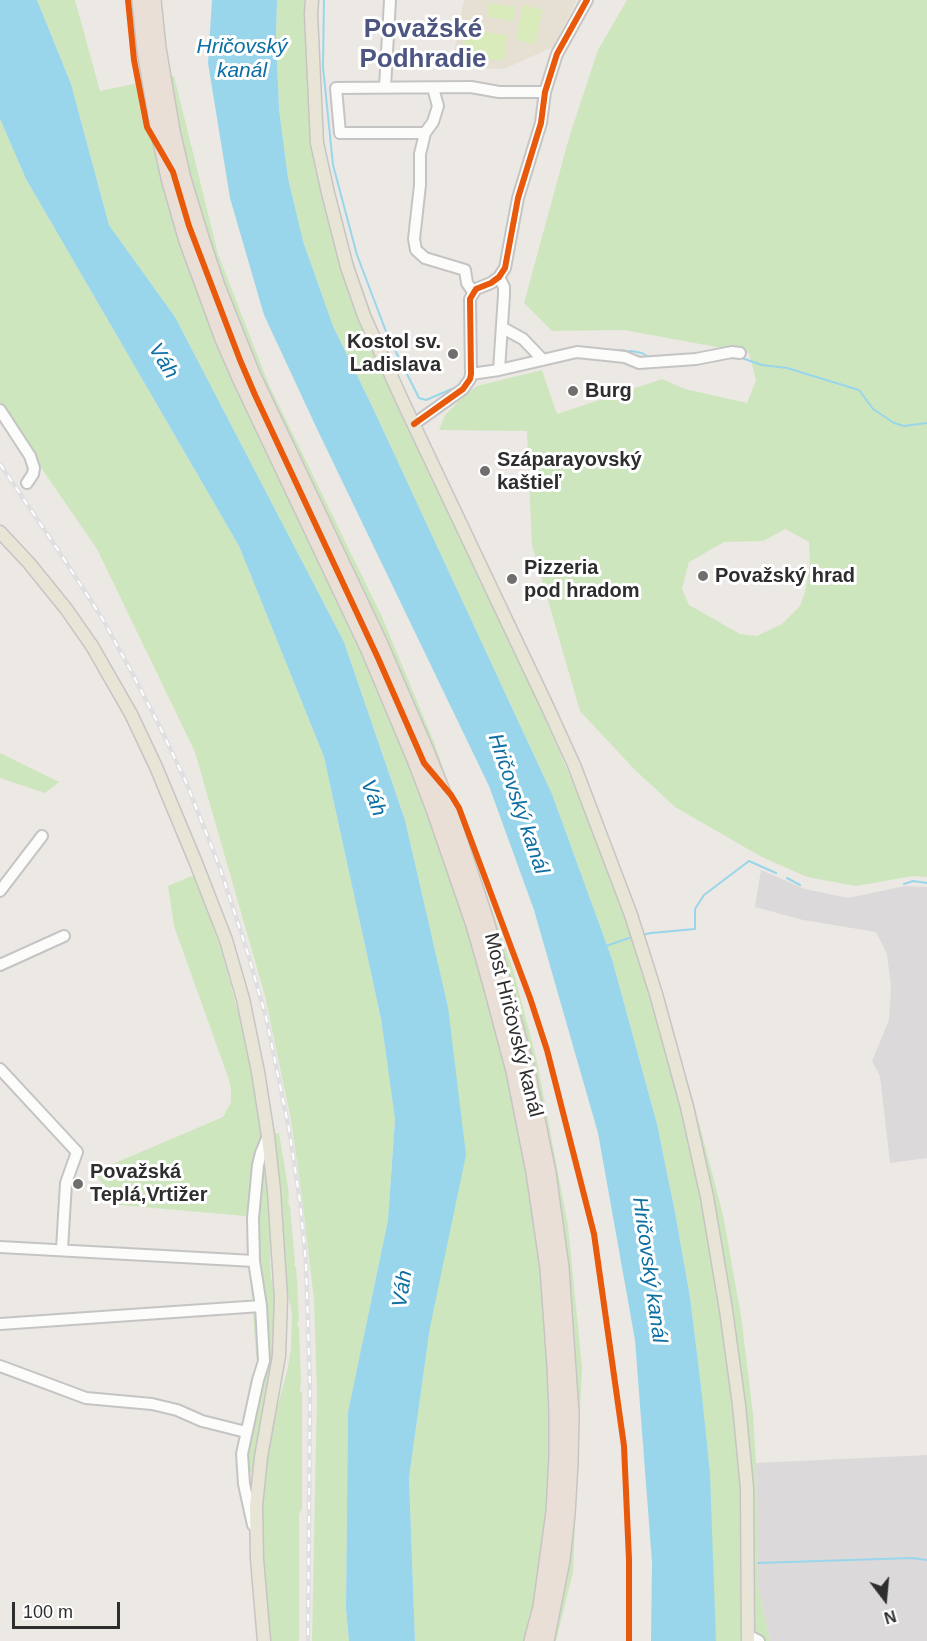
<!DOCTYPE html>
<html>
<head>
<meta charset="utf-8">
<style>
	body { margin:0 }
	#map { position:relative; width:927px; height:1641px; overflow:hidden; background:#ece8e4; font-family:Helvetica,sans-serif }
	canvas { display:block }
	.north { position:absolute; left:855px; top:1569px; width:60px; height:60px; -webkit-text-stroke:4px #fff; paint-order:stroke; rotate:164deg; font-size:16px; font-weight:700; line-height:24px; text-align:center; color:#2e2e2e }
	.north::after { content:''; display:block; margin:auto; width:21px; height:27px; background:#2e2e2e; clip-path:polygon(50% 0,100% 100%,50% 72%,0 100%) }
	.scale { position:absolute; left:12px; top:1602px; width:108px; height:27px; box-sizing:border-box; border:3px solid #2e2e2e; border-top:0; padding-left:8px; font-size:18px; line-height:21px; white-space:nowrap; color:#2e2e2e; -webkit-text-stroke:4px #fff; paint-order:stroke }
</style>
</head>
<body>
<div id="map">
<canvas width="927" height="1641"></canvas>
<div class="north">N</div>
<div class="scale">100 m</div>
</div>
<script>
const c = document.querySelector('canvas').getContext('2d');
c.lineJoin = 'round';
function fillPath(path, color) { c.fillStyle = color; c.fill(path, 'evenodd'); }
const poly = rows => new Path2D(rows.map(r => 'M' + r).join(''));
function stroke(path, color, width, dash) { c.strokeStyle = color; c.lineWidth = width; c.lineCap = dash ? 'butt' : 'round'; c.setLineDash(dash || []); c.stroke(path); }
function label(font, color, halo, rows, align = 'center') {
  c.font = font + ' Helvetica,sans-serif'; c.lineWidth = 6; c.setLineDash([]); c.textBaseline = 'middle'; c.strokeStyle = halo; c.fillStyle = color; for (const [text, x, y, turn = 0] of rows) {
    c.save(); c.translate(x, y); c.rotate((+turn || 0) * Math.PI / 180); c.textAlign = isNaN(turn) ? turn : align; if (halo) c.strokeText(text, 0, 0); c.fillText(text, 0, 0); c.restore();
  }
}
fillPath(poly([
	[761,870,805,889,848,898,905,886,927,887,927,1158,890,1163,880,1076,872,1061,889,1020,891,987,887,954,876,932,803,920,755,907],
	[927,1455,927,1641,770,1641,758,1586,756,1463]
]), '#dcd9db');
fillPath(poly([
	[464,0,577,0,553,47,504,69,451,68]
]), '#e6e0d3');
fillPath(poly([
	[37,0,75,0,100,91,174,76,218,254,269,385,382,617,434,742,514,973,537,1061,568,1226,582,1367,573,1572,556,1641,415,1641,409,1478,430,1327,448,1007,405,820,344,642,175,317,109,225,71,84],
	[277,0,318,0,318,77,326,158,337,208,356,270,380,337,597,839,639,953,679,1099,692,1096,723,1215,741,1316,753,1414,756,1463,758,1586,770,1641,716,1641,701,1386,690,1297,675,1212,657,1124,612,959,552,794,372,406,333,326,303,241,288,178,279,109,276,35],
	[627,0,927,0,927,877,913,876,856,886,807,877,760,856,675,807,634,769,580,711,532,545,527,431,439,430,445,415,465,395,477,386,542,370,557,414,662,379,685,389,747,403,756,380,749,353,624,330,552,331,524,303,569,138,598,50],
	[785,529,809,542,810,565,805,592,800,606,782,624,757,636,740,634,689,605,682,589,689,562,724,542,763,541],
	[0,119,26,179,239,546,324,757,381,1019,395,1119,388,1220,348,1412,346,1609,349,1641,312,1641,317,1392,314,1300,301,1190,291,1120,265,996,195,752,97,549,0,408],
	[0,753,59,782,45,793,0,778],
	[194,875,222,952,244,1034,262,1132,268,1185,271,1239,270,1258,271,1277,275,1297,275,1321,271,1365,252,1473,247,1472,246,1455,260,1381,256,1354,246,1216,119,1205,94,1172,223,1117,231,1102,231,1089,228,1077,174,926,168,886],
	[279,1133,288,1187,289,1200,288,1202,290,1207,295,1262,294,1264,296,1268,297,1280,299,1320,297,1324,299,1327,301,1381,300,1392,302,1392,302,1509,299,1514,299,1640,298,1641,270,1641,263,1571,261,1526,263,1488,270,1433,287,1372,291,1348,292,1313,287,1290,274,1134]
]), '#cee6be');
fillPath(poly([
	[489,3,515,7,513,21,487,17],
	[523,5,543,10,535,44,516,40],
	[466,30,507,35,504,61,463,56]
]), '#d9eabb');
fillPath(poly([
	[0,0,37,0,71,84,109,225,175,317,344,642,405,820,448,1007,466,1155,430,1327,409,1478,415,1641,349,1641,346,1609,348,1412,388,1220,395,1119,381,1019,324,757,239,546,26,179,0,119],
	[212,0,277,0,276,35,279,109,288,178,303,241,333,326,372,406,552,794,612,959,657,1124,675,1212,690,1297,701,1386,710,1474,716,1641,651,1641,652,1562,635,1340,598,1133,534,910,489,786,318,431,264,315,230,198,208,63]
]), '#99d6ec');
stroke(poly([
	[324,0,323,67,333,165,357,255,387,334,419,398,426,400,459,386],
	[614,351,624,350,625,352,631,351,642,353,650,358],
	[739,357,762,365,787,368,859,390,873,409,894,423,904,426,927,423],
	[474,380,490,376],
	[787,878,800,885],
	[904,884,913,881,927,883],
	[641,935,651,933,695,929,695,909,704,895,749,861,776,873],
	[606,946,632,937],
	[758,1563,912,1558,927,1560]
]), '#99d6ec', 2);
const minor = poly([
	[385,87,390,0],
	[433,88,438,106,433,122,425,133,420,154,420,185,414,239,416,250,425,258,465,270,467,283,473,292],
	[425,133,340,133,336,88,471,87,499,92,545,92],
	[499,277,504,287,504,295,499,370],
	[503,328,523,339,543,360],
	[471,374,499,370,577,352,625,357,639,363,696,359,732,352,740,353],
	[0,410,30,456,34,468,33,474,27,483],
	[414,424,463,389,470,379,471,374,470,299,476,289,491,283,499,277,505,268,518,198,541,123,545,92,557,54,587,0],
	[0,891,42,836],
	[0,965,64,936],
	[0,1069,77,1152,66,1183,62,1249],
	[0,1247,254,1261],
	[0,1324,261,1306],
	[0,1366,86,1398,152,1404,177,1410,202,1421,246,1432],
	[253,1525,244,1484,242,1454,258,1380,264,1361,261,1306,254,1261,253,1218,258,1165,261,1153,268,1136],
	[749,1636,759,1641]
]);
const major = poly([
	[312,0,311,14,317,143,328,193,347,267,364,316,403,402,548,708,574,765,631,915,656,994,687,1107,707,1197,726,1310,739,1405,747,1488,748,1641],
	[0,532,29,563,67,610,92,646,131,714,156,767,196,863,226,940,243,999,258,1072,268,1136,274,1191,281,1298,279,1356,261,1457,256,1506,257,1559,264,1641]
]);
const highway = poly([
	[140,0,145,50,159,133,170,182,187,241,223,339,240,378,369,650,414,757,434,809,474,925,490,981,514,1071,534,1172,548,1268,555,1366,557,1411,557,1458,554,1512,541,1607,532,1641],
	[153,0,158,48,172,131,183,179,201,238,217,286,252,374,379,642,426,751,447,803,486,921,526,1066,548,1173,561,1268,571,1414,570,1462,567,1514,562,1560,546,1641]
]);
stroke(minor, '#c5c4c5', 14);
stroke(major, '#c6c5c4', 15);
stroke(highway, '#c6c5c4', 18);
stroke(minor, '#fcfcfb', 10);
stroke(major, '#e8e4d6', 12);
stroke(highway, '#eadfd6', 15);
const rail = poly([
	[0,464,60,553,102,618,131,671,160,727,186,782,220,868,248,954,266,1017,289,1129,300,1202,306,1263,310,1388,308,1641]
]);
stroke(rail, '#dfdfe1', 4.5);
stroke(rail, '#fff', 2, [7]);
stroke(poly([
	[128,0,134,60,147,127,173,172,189,226,240,360,255,395,378,658,424,763,451,795,459,808,530,998,547,1050,594,1234,624,1446,629,1560,629,1641],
	[414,424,463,389,470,379,471,374,470,299,476,289,491,283,499,277,505,268,518,198,541,123,545,92,557,54,587,0]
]), '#e8590c', 6);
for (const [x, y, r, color] of [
	[453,354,6,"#706f6e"],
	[573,391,6,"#706f6e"],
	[485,471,6,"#706f6e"],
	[703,576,6,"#706f6e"],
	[512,579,6,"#706f6e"],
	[78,1184,6,"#706f6e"]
]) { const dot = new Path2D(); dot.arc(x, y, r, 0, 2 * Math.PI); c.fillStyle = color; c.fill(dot); stroke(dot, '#fff', 2); }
label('bold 20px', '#2e2e2e', '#fff', [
	["Kostol sv.",441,342,"right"],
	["Ladislava",441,365,"right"],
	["Burg",585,391],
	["Száparayovský",497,460],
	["kaštieľ",497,483],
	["Pizzeria",524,568],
	["pod hradom",524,591],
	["Považský hrad",715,576],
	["Považská",90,1172],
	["Teplá,Vrtižer",90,1195]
], 'left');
label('20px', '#2e2e2e', '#fff', [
	["Most Hričovský kanál",513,1025,76]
]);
label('italic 21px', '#0d6fa3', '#fff', [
	["Hričovský",242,47],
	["kanál",242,71],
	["Váh",163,361,58],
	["Váh",373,798,70],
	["Hričovský kanál",518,804,71],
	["Hričovský kanál",649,1270,82],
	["Váh",403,1289,-81]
]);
label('bold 26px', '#4d5680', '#fff', [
	["Považské",423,30],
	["Podhradie",423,60]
]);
</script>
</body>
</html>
